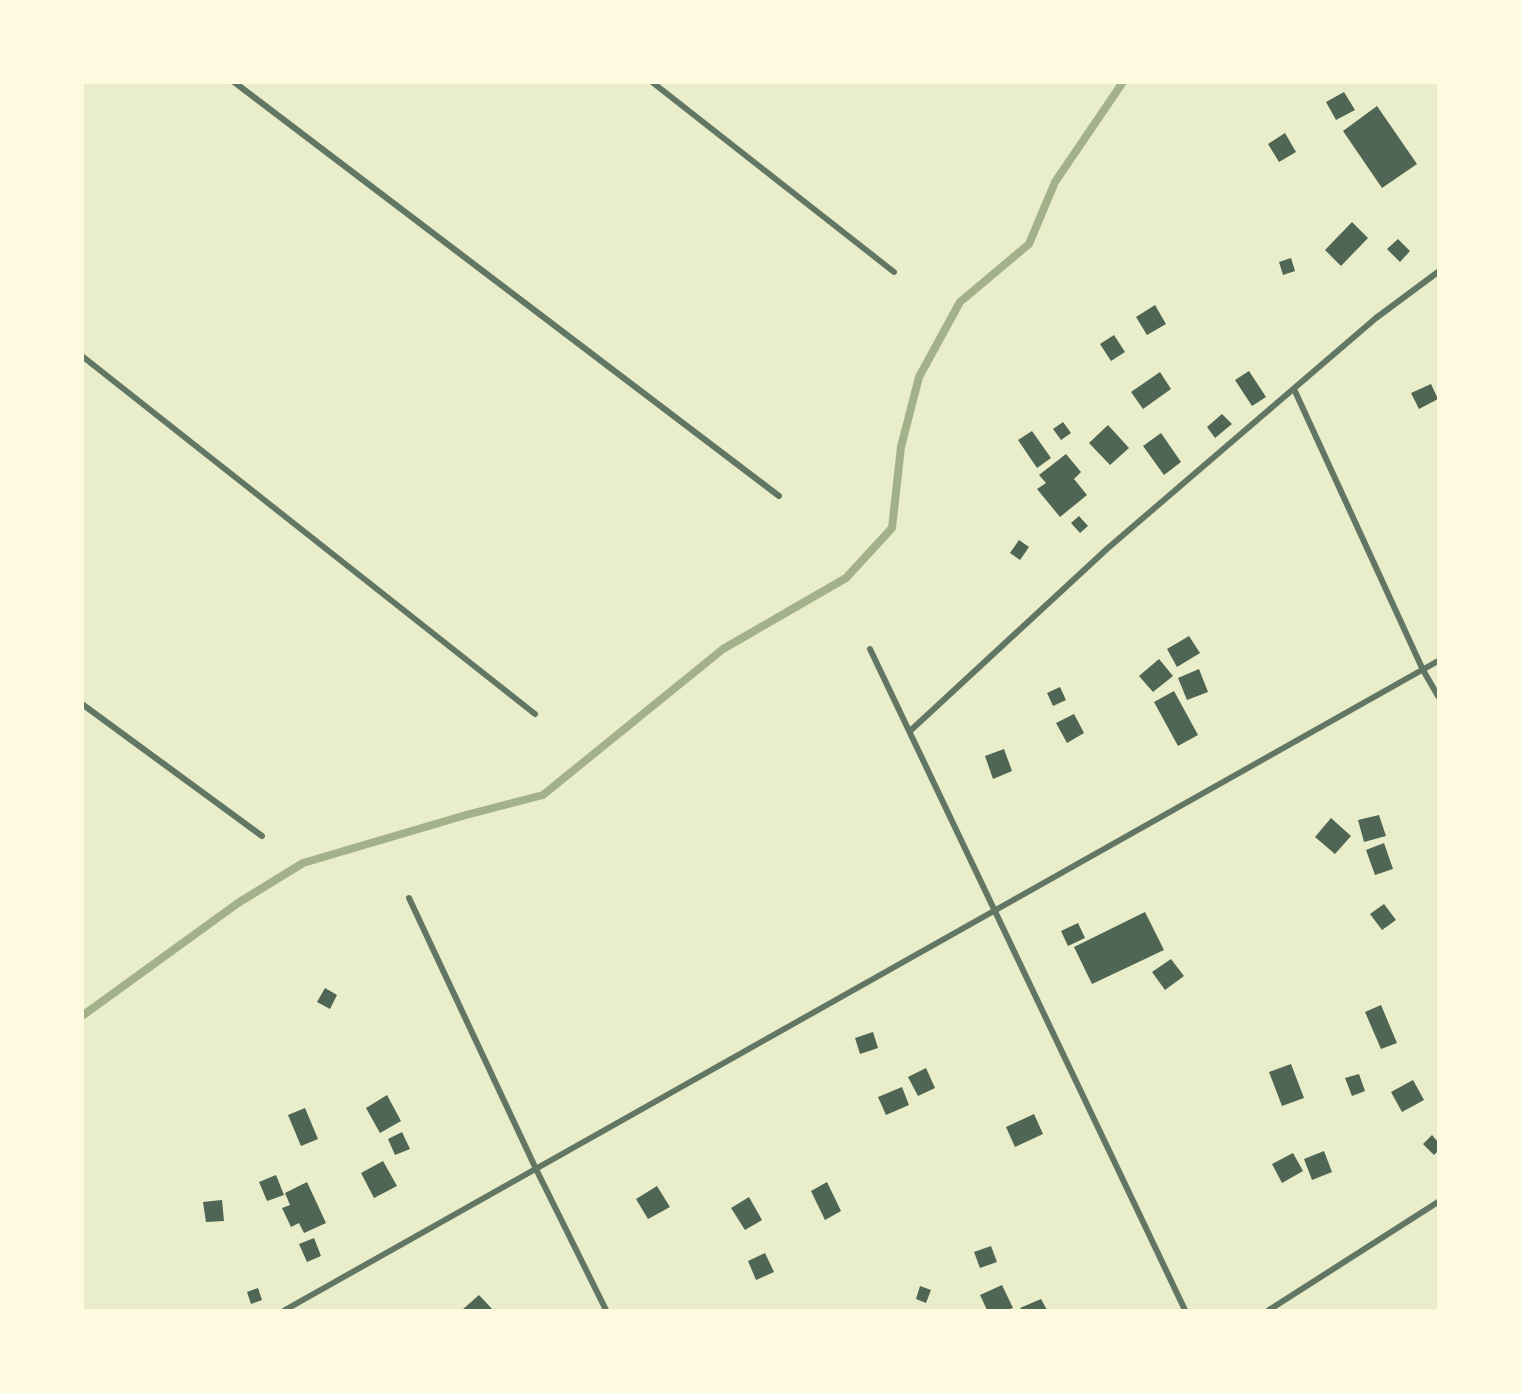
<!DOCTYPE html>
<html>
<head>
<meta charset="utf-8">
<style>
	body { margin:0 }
	#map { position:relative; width:1521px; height:1393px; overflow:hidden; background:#e9edc9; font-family:"Varela Round",sans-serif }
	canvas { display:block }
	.frame { position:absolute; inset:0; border:84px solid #fefae0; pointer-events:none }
</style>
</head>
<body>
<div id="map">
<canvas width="1521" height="1393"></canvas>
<div class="frame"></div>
</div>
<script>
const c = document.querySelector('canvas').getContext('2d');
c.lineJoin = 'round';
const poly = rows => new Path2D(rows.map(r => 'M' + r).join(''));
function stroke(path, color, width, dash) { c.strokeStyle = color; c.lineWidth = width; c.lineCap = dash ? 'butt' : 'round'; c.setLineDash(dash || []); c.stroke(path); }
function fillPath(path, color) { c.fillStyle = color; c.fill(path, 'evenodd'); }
stroke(poly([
	[82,1016,238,903,303,863,466,815,543,795,723,649,846,578,892,528,901,447,919,377,960,302,1029,244,1055,182,1123,82]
]), '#a3b18a', 8);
fillPath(poly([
	[1344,92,1355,110,1336,120,1326,102],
	[1377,106,1417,164,1382,188,1343,131],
	[1285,133,1296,152,1279,162,1268,144],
	[1352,222,1368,238,1341,266,1325,250],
	[1398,239,1410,251,1400,262,1387,249],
	[1291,258,1295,271,1283,275,1279,262],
	[1155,305,1166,324,1147,335,1136,317],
	[1114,335,1125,352,1111,361,1100,344],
	[1249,371,1266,397,1252,406,1235,380],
	[1160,372,1171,389,1143,409,1131,392],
	[1431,384,1438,399,1419,409,1411,393],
	[1222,414,1232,424,1215,438,1207,427],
	[1063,422,1071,433,1061,440,1053,429],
	[1108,425,1129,448,1110,465,1089,443],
	[1032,431,1051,458,1037,468,1018,440],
	[1161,433,1181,462,1164,475,1143,446],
	[1066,454,1081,472,1074,479,1087,495,1060,517,1037,489,1046,483,1039,475],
	[1079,516,1088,526,1080,533,1071,523],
	[1019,540,1029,547,1020,560,1010,553],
	[1189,636,1200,653,1177,667,1167,649],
	[1159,659,1173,676,1153,692,1139,676],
	[1199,669,1208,692,1187,700,1178,678],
	[1060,687,1066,700,1053,706,1047,693],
	[1174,691,1198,735,1178,746,1154,702],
	[1074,714,1084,733,1067,743,1056,723],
	[1004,749,1012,771,993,779,985,756],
	[1379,815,1386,836,1364,842,1358,820],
	[1331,818,1351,836,1335,854,1315,837],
	[1384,843,1393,869,1375,875,1366,850],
	[1384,904,1396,920,1382,930,1370,914],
	[1145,912,1164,950,1092,984,1074,947],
	[1078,923,1085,938,1068,946,1061,931],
	[1171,959,1184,976,1165,990,1152,972],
	[325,988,337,995,330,1009,317,1002],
	[1381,1005,1397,1043,1381,1049,1365,1012],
	[873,1032,878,1048,860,1054,855,1038],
	[1291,1064,1304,1098,1282,1106,1269,1072],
	[926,1068,935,1088,918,1096,908,1077],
	[1359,1074,1365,1091,1352,1096,1345,1078],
	[1413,1080,1424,1100,1402,1112,1391,1092],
	[902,1087,909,1105,886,1115,878,1097],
	[387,1095,401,1121,380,1133,366,1108],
	[305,1108,318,1139,301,1146,288,1115],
	[1034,1114,1043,1134,1015,1147,1006,1127],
	[402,1132,410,1149,395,1155,388,1139],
	[1432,1135,1438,1142,1438,1151,1434,1155,1423,1144],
	[1324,1151,1332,1172,1312,1180,1304,1159],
	[1293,1153,1303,1171,1282,1183,1272,1164],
	[383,1161,397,1186,374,1198,361,1173],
	[276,1175,284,1195,267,1201,259,1182],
	[307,1182,326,1223,304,1233,299,1223,291,1227,282,1208,290,1205,285,1193],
	[827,1182,841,1211,825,1220,811,1191],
	[657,1186,670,1207,648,1219,636,1199],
	[749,1197,762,1220,745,1230,731,1208],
	[222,1200,224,1221,206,1222,203,1202],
	[314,1238,321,1256,307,1262,299,1244],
	[991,1246,997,1262,980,1268,974,1252],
	[765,1253,774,1272,756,1280,748,1261],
	[1002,1285,1013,1308,1007,1310,987,1310,980,1295],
	[920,1286,931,1290,926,1303,916,1299],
	[258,1288,262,1300,251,1304,247,1292],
	[479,1295,493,1310,462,1310],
	[1041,1299,1047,1310,1022,1310,1020,1308]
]), '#4f6655');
stroke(poly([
	[234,82,779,496],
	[652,82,894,272],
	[82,356,535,714],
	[1294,389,1423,670,1438,696],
	[870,649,1185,1310],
	[82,704,262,836],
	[910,731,1108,548,1376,318,1438,272],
	[409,898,536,1169,606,1310],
	[285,1310,1438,661],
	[1269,1310,1438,1202]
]), '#617663', 6);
</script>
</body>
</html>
